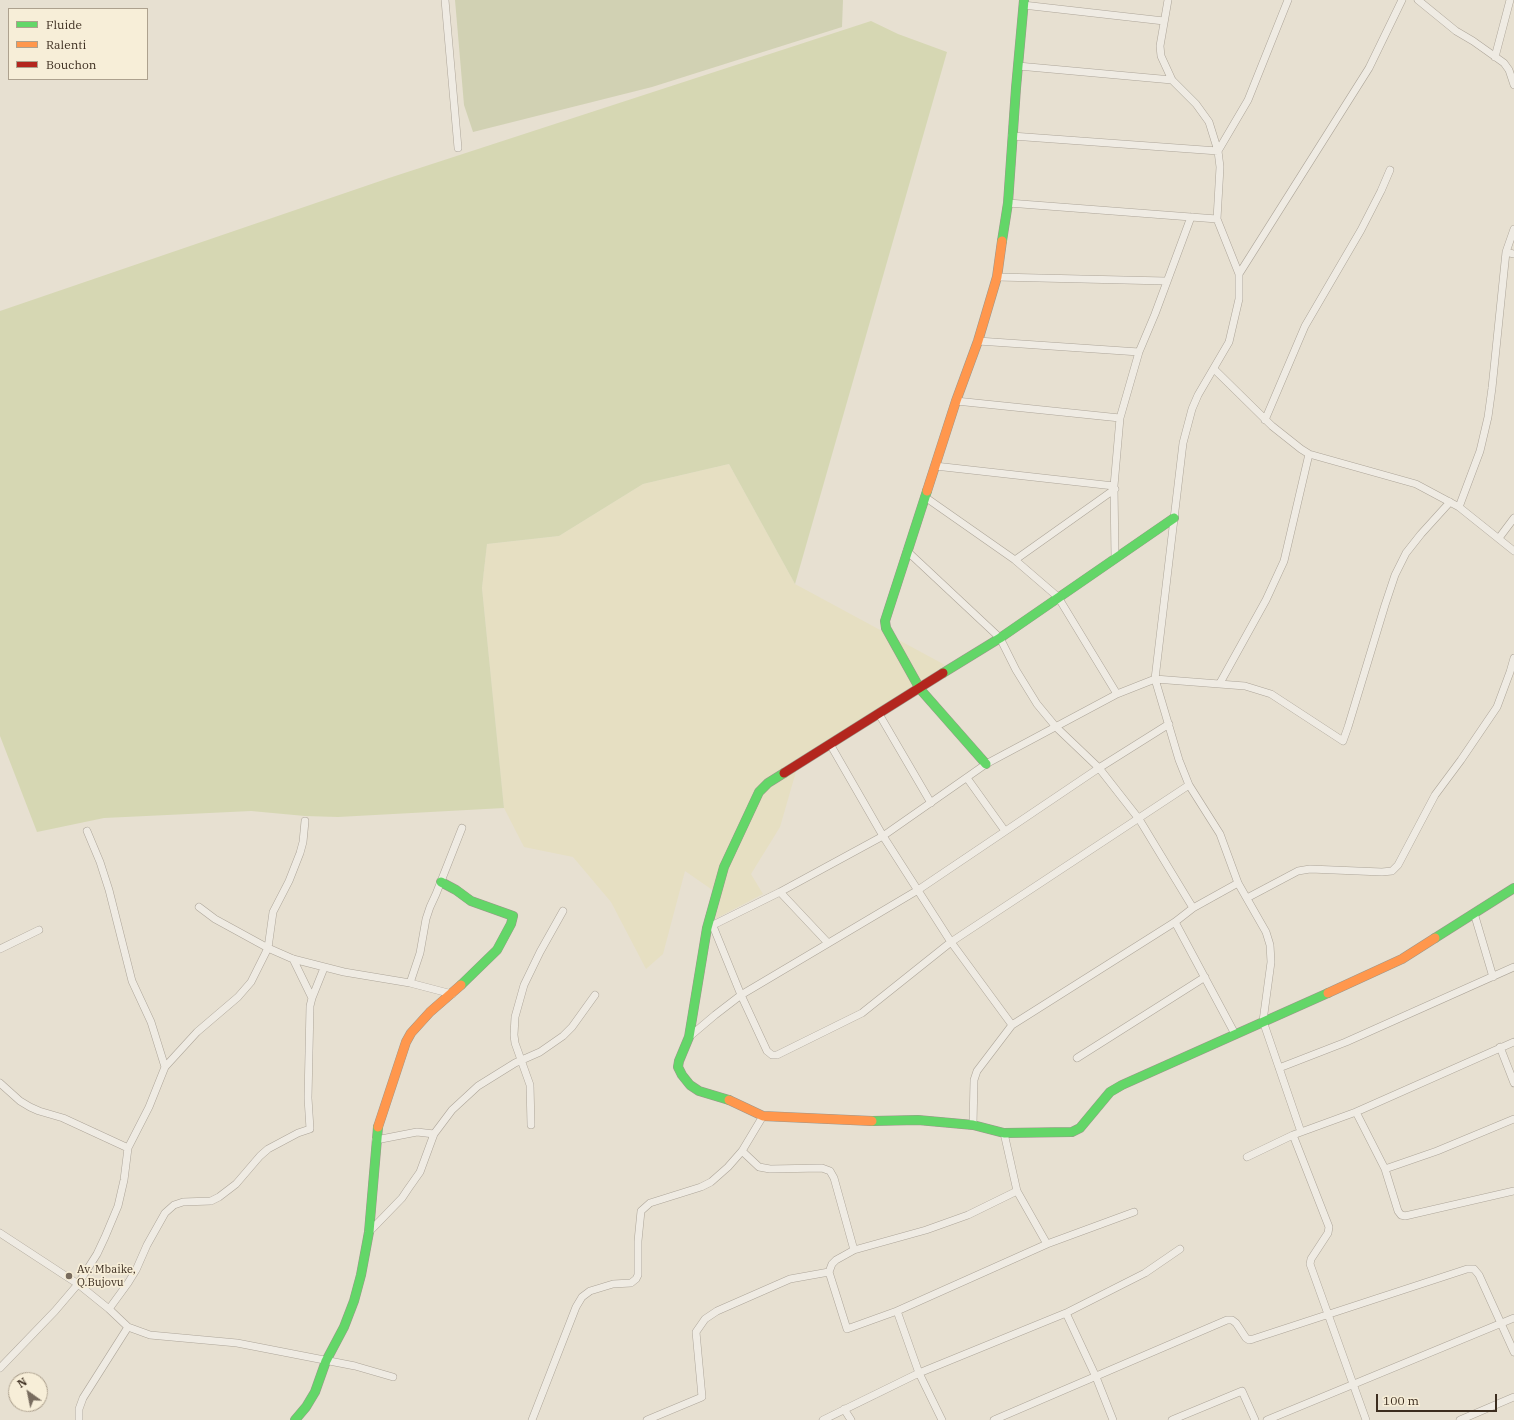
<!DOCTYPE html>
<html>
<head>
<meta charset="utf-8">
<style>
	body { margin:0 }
	#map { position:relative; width:1514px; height:1420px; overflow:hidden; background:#e7e0d1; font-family:"IBM Plex Serif",serif }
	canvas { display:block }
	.legend { position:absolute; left:8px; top:8px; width:140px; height:72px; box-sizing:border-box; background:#f7eed8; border:1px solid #ada18e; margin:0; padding:5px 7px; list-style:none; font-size:12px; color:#3d2e20 }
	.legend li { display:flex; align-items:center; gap:8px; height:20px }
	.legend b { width:20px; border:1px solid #ada18e }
	.north { position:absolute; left:8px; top:1372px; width:40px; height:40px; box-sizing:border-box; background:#f7eed8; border:1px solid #ada18e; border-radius:50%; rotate:327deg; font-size:11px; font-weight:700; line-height:16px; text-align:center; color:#3d2e20 }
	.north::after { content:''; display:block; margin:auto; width:14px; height:18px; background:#786c5e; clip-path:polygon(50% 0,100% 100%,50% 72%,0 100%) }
	.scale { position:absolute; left:1376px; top:1394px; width:121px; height:18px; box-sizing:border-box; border:2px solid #3d2e20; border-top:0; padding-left:5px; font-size:12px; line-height:14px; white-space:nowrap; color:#3d2e20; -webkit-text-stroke:3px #f7eed8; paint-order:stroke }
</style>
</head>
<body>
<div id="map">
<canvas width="1514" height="1420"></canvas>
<ul class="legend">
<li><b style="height:5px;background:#63d668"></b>Fluide</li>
<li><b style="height:5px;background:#ff974d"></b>Ralenti</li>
<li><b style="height:5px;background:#b3261e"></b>Bouchon</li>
</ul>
<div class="north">N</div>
<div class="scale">100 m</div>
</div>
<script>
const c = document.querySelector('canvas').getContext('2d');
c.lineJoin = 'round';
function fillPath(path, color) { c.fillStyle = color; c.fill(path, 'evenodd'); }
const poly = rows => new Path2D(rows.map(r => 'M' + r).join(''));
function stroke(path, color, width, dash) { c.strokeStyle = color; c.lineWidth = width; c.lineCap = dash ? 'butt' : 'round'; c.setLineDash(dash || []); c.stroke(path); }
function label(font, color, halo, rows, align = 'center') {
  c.font = font + ' "IBM Plex Serif",serif'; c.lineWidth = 3.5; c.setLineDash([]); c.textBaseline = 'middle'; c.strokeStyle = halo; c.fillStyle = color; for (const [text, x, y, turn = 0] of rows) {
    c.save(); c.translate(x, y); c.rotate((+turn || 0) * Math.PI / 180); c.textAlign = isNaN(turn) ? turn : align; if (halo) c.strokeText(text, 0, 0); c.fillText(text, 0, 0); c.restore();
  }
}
fillPath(poly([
	[729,464,795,584,945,665,797,768,780,827,751,874,763,894,715,919,721,896,685,871,663,954,646,969,611,902,573,857,524,847,504,808,482,588,487,544,559,536,643,484]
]), '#e6dfc2');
fillPath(poly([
	[871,21,898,34,947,52,795,584,729,464,643,484,559,536,487,544,482,588,504,808,338,817,305,816,251,811,104,818,37,832,0,736,0,311,389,178]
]), '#d6d7b3');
fillPath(poly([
	[455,0,843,0,842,27,652,87,473,132,464,105]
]), '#d1d1b3');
const street = poly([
	[445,0,458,148],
	[1168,0,1160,46,1161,56,1172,80,1196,104,1209,122,1218,151,1220,167,1217,219,1239,274,1239,299,1229,342,1198,395,1192,409,1183,443,1155,679,1179,760,1189,785,1220,834,1238,883,1266,932,1270,945,1271,962,1263,1021,1301,1132],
	[1418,0,1456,31,1473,41,1504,63,1509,70,1514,85],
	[1023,5,1164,21],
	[1495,57,1510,0],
	[1018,66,1172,80],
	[1012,136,1218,151,1248,100,1288,0],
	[1008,203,1217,219],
	[1506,252,1514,254],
	[1239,274,1369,68,1402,0],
	[997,277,1166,281],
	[978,341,1139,352],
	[1214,369,1272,426,1301,449,1309,454,1416,484,1459,507,1514,551],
	[956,401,1120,418],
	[1265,420,1305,326,1361,230,1381,191,1390,170],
	[935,466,1114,486],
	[925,497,1015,560,1115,489],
	[1459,507,1480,451,1488,417,1492,388,1506,252,1514,229],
	[1499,538,1514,518],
	[907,551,1000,638,1016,670,1037,704,1056,727,1099,768,1139,819,1193,908],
	[1115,558,1114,486,1120,418,1139,352,1155,314,1191,217],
	[1015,560,1058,597,1117,694],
	[1220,683,1266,600,1284,561,1309,454],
	[879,714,931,803],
	[830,744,883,836,951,942,1012,1025],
	[967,778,1005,831],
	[87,831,100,862,109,890,132,981,151,1022,165,1067],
	[780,892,828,943],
	[1247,898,1298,871,1310,869,1382,872,1392,871,1398,865,1435,795,1461,760,1497,707,1510,672,1514,658],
	[199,907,215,919,268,948,293,959,344,972,410,983,452,994],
	[1474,913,1493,977],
	[1175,922,1235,1034],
	[713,926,741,995,767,1051,772,1055,777,1055,862,1013,951,942,1189,785],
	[707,928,780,892,883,836,986,764,1117,694,1155,679,1245,686,1271,694,1343,741,1348,727,1385,605,1395,575,1406,553,1421,534,1450,502],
	[0,949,39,930],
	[410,983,420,953,426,919,430,907,436,894,462,828],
	[312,998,324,968],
	[689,1037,715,1015,741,995,918,890,1099,768,1169,724],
	[1500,1047,1514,1083],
	[1077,1058,1205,977],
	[1279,1068,1346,1042,1514,967],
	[0,1083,20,1101,30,1107,39,1111,63,1118,128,1148],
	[1356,1112,1385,1169,1437,1151,1514,1119],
	[531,1125,530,1085,515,1043,514,1035,515,1017,524,985,540,952,563,911],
	[973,1125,974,1080,977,1071,1012,1025,1175,922,1193,908,1238,883],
	[1004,1133,1017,1191,1047,1244],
	[1293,1135,1329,1227,1328,1233,1311,1259,1310,1264,1366,1420],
	[376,1140,417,1132,434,1134],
	[742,1151,759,1167,770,1169,822,1168,830,1171,834,1178,854,1250],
	[1247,1157,1293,1135,1356,1112,1514,1042],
	[1385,1169,1398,1211,1401,1215,1405,1216,1514,1191],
	[1017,1191,968,1215,926,1230,854,1250,836,1260,832,1264,829,1272,847,1329,897,1311,1047,1244,1134,1212],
	[369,1232,402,1198,408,1189,420,1172,434,1134,452,1110,478,1086,515,1063,540,1052,563,1036,572,1027,595,995],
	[0,1233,78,1284,109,1309,128,1327,150,1335,237,1343,355,1366,393,1377],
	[109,1309,128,1283,136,1270,147,1245,165,1213,174,1205,183,1202,211,1201,219,1197,236,1184,260,1156,268,1149,298,1133,310,1129,308,1098,310,1006,312,998,293,959],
	[897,1311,919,1373,942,1420],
	[1066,1313,1096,1377,1113,1420],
	[0,1368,55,1311,78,1284,97,1254,105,1237,118,1206,124,1180,128,1148,149,1107,165,1067,197,1032,238,997,251,982,268,948,273,912,289,881,300,853,303,842,305,821],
	[844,1409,851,1420],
	[79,1420,79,1409,83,1398,128,1327],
	[532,1420,576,1307,582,1297,590,1291,613,1284,631,1283,636,1279,638,1275,638,1241,641,1211,650,1203,701,1187,711,1182,728,1167,742,1151,763,1116],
	[647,1420,702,1397,696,1332,705,1319,717,1311,790,1279,829,1272],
	[823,1420,919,1373,1066,1313,1145,1273,1180,1249],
	[994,1420,1227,1320,1232,1320,1236,1323,1246,1338,1249,1340,1253,1339,1467,1269,1474,1269,1479,1275,1514,1352],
	[1172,1420,1242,1391,1255,1420],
	[1267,1420,1514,1318],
	[1460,1420,1514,1397]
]);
const fast = poly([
	[1002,241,1008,203,1016,88,1024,0],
	[927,491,885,621,886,628,920,689,986,764],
	[943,673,1000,638,1174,518],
	[441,882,456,890,471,901,513,916,511,924,497,950,461,985],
	[1435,938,1514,888],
	[729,1100,699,1091,690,1085,682,1075,678,1067,679,1061,689,1037,707,928,724,867,759,792,768,783,784,773],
	[872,1121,918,1120,973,1125,1004,1133,1072,1132,1080,1128,1110,1092,1122,1085,1328,993],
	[295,1420,306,1407,315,1392,326,1361,344,1327,354,1301,361,1275,369,1232,378,1127]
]);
const slow = poly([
	[927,491,956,401,978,341,997,277,1002,241],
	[1328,993,1402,959,1435,938],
	[729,1100,763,1116,872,1121],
	[378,1127,406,1042,411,1033,430,1012,461,985]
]);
const jam = poly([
	[784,773,943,673]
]);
stroke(street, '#ada599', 8);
stroke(fast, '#9c958a', 10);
stroke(slow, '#9c958a', 10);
stroke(jam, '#9c958a', 10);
stroke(street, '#efebe3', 7);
stroke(fast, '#63d668', 9);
stroke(slow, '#ff974d', 9);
stroke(jam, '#b3261e', 9);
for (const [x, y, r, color] of [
	[69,1276,4,"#786c5e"]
]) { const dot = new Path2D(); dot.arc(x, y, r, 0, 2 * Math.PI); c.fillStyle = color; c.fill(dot); stroke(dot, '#f7eed8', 1.5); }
label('11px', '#3d2e20', '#f7eed8', [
	["Av. Mbaike,",77,1270],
	["Q.Bujovu",77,1283]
], 'left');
</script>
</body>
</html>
